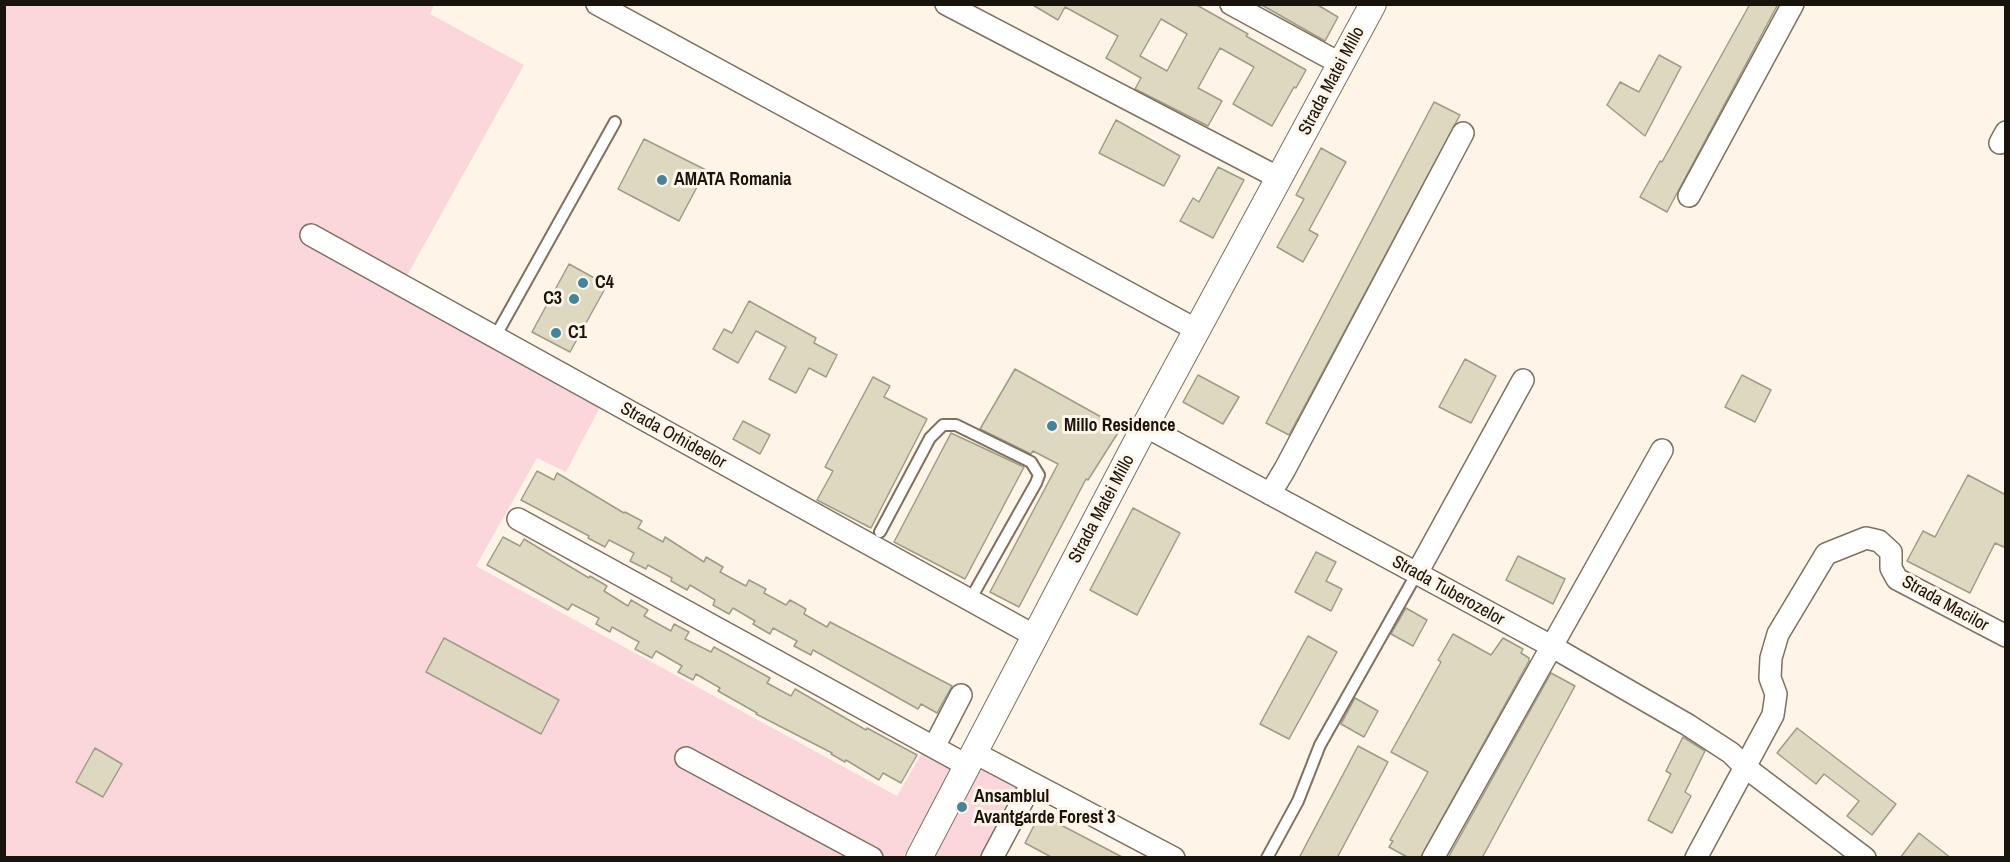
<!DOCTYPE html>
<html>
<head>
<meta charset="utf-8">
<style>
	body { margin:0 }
	#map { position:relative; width:2010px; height:862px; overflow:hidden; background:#fff4e8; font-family:"Archivo Narrow",sans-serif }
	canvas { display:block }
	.frame { position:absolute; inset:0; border:6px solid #18130c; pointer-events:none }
</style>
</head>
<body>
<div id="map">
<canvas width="2010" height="862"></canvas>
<div class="frame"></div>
</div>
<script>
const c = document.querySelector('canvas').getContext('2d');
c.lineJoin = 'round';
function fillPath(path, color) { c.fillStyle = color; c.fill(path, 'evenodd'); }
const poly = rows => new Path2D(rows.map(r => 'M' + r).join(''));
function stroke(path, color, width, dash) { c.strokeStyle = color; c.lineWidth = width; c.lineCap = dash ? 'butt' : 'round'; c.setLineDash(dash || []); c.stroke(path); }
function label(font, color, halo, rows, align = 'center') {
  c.font = font + ' "Archivo Narrow",sans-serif'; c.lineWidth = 6; c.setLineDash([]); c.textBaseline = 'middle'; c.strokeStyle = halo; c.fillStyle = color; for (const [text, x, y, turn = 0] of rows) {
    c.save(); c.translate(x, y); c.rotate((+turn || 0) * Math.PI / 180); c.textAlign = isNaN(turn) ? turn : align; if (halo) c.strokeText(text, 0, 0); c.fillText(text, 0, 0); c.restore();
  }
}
fillPath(poly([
	[5,5,434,5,430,14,524,65,398,292,601,405,566,472,537,458,476,566,897,796,923,751,953,767,903,857,5,858],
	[976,767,1019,788,982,857,928,858]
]), '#fbd7dc');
const building = poly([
	[1031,4,1195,4,1248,34,1246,36,1306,70,1296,88,1294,87,1272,126,1233,104,1254,67,1220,48,1198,88,1222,101,1208,126,1135,89,1141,78,1106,58,1118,36,1065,7,1058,20,1031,4],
	[1161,19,1187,34,1167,71,1140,56,1161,19],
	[1260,4,1316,4,1338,17,1325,41,1260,4],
	[1750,4,1778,4,1667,212,1640,197,1660,161,1662,162,1750,4],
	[1659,55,1681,67,1645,136,1607,105,1620,82,1639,92,1659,55],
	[1434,102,1460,115,1289,435,1266,423,1434,102],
	[1116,120,1180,156,1164,186,1099,153,1116,120],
	[644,139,706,170,679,221,618,189,644,139],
	[1321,148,1346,162,1309,230,1318,235,1303,262,1277,247,1304,199,1296,195,1321,148],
	[1218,167,1244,180,1213,238,1180,221,1193,198,1199,202,1218,167],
	[569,264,607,285,570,352,532,332,569,264],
	[749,301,816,338,814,343,837,355,826,377,809,368,796,393,769,379,786,347,756,331,738,363,713,349,724,329,732,333,749,301],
	[1465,359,1496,376,1471,423,1439,407,1465,359],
	[1015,369,1121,428,1088,480,1086,479,1019,607,990,592,1058,464,1033,451,1031,454,980,429,1015,369],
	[1198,375,1239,397,1223,424,1183,402,1198,375],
	[1742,375,1771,390,1755,422,1725,407,1742,375],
	[873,377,890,386,884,397,927,419,871,528,817,500,833,471,825,467,873,377],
	[743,421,770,435,760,454,733,439,743,421],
	[951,433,1024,467,965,579,894,542,951,433],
	[537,471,554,480,557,473,624,513,625,512,642,521,638,528,663,542,665,537,704,562,706,557,723,567,720,572,746,586,749,580,766,589,764,593,786,605,790,600,806,609,804,614,827,627,830,622,952,686,937,713,921,704,918,709,813,650,811,655,794,646,797,641,773,628,770,634,753,624,755,621,733,608,729,614,713,605,715,600,690,585,687,590,671,581,672,578,648,565,646,569,630,561,634,553,609,540,605,547,588,538,589,536,521,500,537,471],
	[1968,475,2006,495,2006,548,1995,543,1970,593,1907,561,1923,531,1935,537,1968,475],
	[1133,508,1180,533,1137,615,1090,590,1133,508],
	[503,537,520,546,524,539,589,578,590,576,607,586,604,591,628,606,631,600,648,610,644,616,671,631,674,624,689,632,685,639,711,652,714,647,770,678,767,683,791,696,795,689,866,730,867,728,917,755,901,783,883,773,879,780,846,760,845,762,831,754,832,753,756,714,757,713,718,691,720,688,696,674,693,680,678,672,682,666,656,651,652,658,635,649,639,642,612,627,610,632,596,624,599,618,572,604,568,610,487,565,503,537],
	[1316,552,1336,562,1326,581,1342,589,1331,611,1295,592,1316,552],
	[1518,556,1565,579,1553,604,1506,580,1518,556],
	[1406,608,1427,620,1413,646,1391,634,1406,608],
	[1453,634,1491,655,1503,638,1523,649,1521,653,1529,658,1529,661,1420,858,1409,858,1389,847,1393,841,1390,840,1428,772,1391,752,1441,662,1438,660,1453,634],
	[1308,636,1337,652,1289,739,1260,724,1308,636],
	[444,638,559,700,541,734,426,672,444,638],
	[1551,673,1575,686,1482,858,1448,858,1551,673],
	[1355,698,1378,711,1364,737,1341,724,1355,698],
	[1797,728,1896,804,1872,835,1847,816,1859,801,1824,774,1816,784,1777,753,1797,728],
	[1683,737,1705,751,1685,792,1691,796,1672,833,1648,820,1671,774,1666,771,1683,737],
	[1358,746,1388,762,1337,858,1299,858,1358,746],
	[95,748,122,764,103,797,76,782,95,748],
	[1040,814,1124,858,1053,858,1025,843,1040,814],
	[1919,833,1951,858,1900,858,1919,833]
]);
fillPath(building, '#ddd9c1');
stroke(building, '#9f9c85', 1.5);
const service = poly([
	[495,337,615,122],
	[880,532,930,438,943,425,956,425,1031,462,1039,475,1036,483,970,600],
	[1267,858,1298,801,1320,745,1417,573]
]);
const minor = poly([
	[597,4,1197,330],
	[946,4,1279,178],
	[1231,4,1341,64],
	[2000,143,2006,132],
	[1689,196,1793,4],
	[311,235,1035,636],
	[1145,426,1551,646,1688,725,1731,753,1745,767,1865,858],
	[1270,494,1285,469,1463,133],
	[518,519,968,766],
	[1417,573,1523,380],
	[934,747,961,695],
	[975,753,1174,858],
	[686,758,872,858],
	[992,858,1032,783],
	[1433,858,1662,450],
	[1696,858,1773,715,1776,694,1770,678,1771,658,1778,634,1826,554,1866,538,1879,541,1891,552,1891,568,1897,579,2006,636]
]);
const tertiary = poly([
	[919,858,1145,426,1373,4]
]);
stroke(service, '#7f705f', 14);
stroke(minor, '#7f705f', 24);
stroke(tertiary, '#7f705f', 28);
stroke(service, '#fff', 10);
stroke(minor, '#fff', 21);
stroke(tertiary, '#fff', 26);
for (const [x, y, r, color] of [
	[662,180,6,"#458499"],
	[583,283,6,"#458499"],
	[574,299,6,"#458499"],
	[556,333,6,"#458499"],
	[1052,426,6,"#458499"],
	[962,807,6,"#458499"]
]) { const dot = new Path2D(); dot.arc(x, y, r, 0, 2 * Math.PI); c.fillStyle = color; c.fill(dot); stroke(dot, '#fff4e8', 2); }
label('18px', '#18130c', '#fff4e8', [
	["Strada Matei Millo",1332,81,-62],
	["Strada Orhideelor",673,436,29],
	["Strada Matei Millo",1102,509,-62],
	["Strada Tuberozelor",1448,591,29],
	["Strada Macilor",1945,604,29]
]);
label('bold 18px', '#18130c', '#fff4e8', [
	["AMATA Romania",674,180],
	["C4",595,283],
	["C3",562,299,"right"],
	["C1",568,333],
	["Millo Residence",1064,426],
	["Ansamblul",974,797],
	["Avantgarde Forest 3",974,818]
], 'left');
</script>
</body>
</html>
